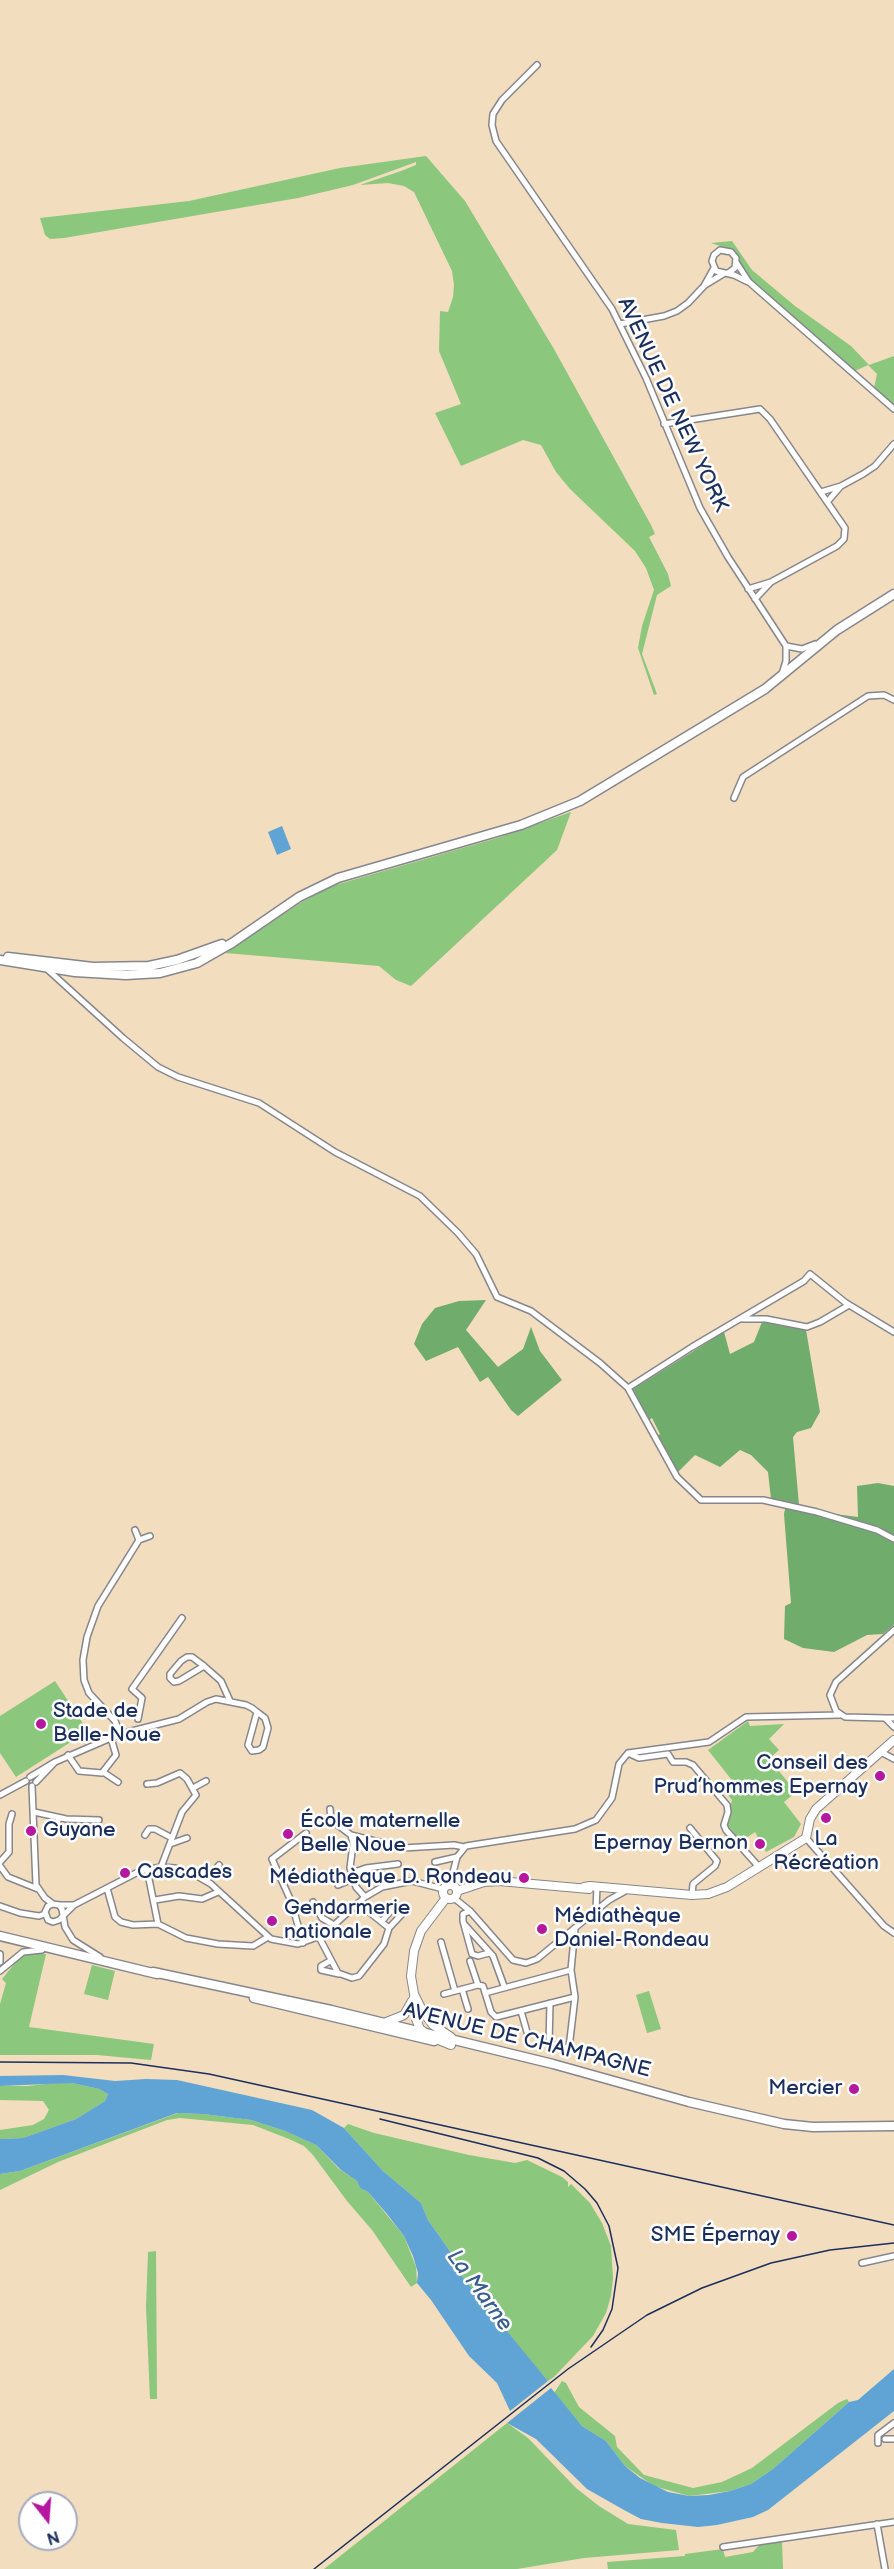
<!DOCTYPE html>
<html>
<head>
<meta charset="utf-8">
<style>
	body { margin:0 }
	#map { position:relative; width:894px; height:2569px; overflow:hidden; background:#f2ddbe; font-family:"Balsamiq Sans",sans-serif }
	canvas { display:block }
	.north { position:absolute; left:18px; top:2491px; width:60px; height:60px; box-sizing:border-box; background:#fff; border:2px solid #a4acbf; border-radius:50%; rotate:163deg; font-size:16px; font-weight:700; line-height:24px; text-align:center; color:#1b2f5e }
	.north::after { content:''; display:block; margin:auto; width:21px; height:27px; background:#b5179e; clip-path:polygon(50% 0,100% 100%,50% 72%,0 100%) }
</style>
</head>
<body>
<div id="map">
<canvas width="894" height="2569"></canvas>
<div class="north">N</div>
</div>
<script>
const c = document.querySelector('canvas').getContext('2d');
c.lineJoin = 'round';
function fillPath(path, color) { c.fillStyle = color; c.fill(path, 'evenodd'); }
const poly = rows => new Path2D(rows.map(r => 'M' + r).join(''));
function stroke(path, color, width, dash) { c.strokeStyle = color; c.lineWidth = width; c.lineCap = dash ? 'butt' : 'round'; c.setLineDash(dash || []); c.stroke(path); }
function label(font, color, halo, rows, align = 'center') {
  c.font = font + ' "Balsamiq Sans",sans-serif'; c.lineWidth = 5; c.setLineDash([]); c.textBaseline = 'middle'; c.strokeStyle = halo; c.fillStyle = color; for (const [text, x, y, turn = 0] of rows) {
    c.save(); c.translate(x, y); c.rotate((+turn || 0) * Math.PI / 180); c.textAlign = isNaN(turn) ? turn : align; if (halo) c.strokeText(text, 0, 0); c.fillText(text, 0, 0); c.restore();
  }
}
fillPath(poly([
	[426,156,465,201,554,349,651,525,655,534,649,537,668,574,671,586,657,595,642,654,657,694,654,695,638,648,642,626,654,590,646,568,635,551,570,489,556,472,541,445,523,440,461,466,435,413,461,404,439,351,440,311,448,312,453,297,454,285,452,271,414,192,404,186,388,183,360,185,401,171,416,165,416,162,353,185,298,198,64,238,50,239,45,235,40,218,189,201,340,168],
	[732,241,752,270,795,306,851,346,869,365,894,356,894,405,874,388,877,374,868,365,855,371,750,279,741,267,735,251,711,243],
	[571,812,557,850,411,986,396,980,379,966,225,953,300,903,332,886,497,838],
	[55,1681,88,1731,16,1777,0,1753,0,1716],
	[748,1721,750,1726,784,1724,769,1739,779,1750,769,1759,796,1792,784,1802,801,1824,794,1837,766,1852,755,1832,740,1842,727,1824,732,1800,721,1787,731,1779,708,1750],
	[32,1953,46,1954,29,2027,154,2044,151,2060,97,2055,0,2055,0,2004,6,1983,2,1979,20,1957],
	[92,1965,115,1971,108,2000,84,1994],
	[649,1991,661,2029,647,2033,636,1995],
	[54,2083,72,2083,99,2089,108,2094,105,2101,76,2119,23,2138,0,2139,0,2130,33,2125,44,2119,49,2110,43,2101,0,2100,0,2086,28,2086],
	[178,2113,203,2114,251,2120,285,2131,316,2145,339,2169,357,2181,360,2188,368,2192,404,2236,416,2267,417,2283,411,2287,372,2230,347,2201,313,2155,304,2146,289,2139,253,2125,180,2118,167,2120,58,2162,0,2190,0,2174,20,2171],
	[348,2124,374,2133,469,2155,515,2163,527,2160,562,2177,568,2182,568,2187,571,2184,590,2203,602,2223,611,2246,613,2278,611,2296,606,2313,593,2336,554,2377,548,2381,489,2311,460,2274,454,2257,428,2220,421,2203,383,2171,344,2128],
	[156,2251,157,2399,150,2399,146,2307,148,2252],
	[562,2381,566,2383,579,2407,615,2436,617,2447,644,2475,693,2488,722,2482,752,2468,838,2403,847,2399,849,2402,773,2469,751,2484,730,2491,689,2496,654,2486,625,2466,606,2441,582,2426,554,2393],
	[507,2423,528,2438,576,2488,599,2506,628,2524,676,2530,679,2550,584,2558,517,2569,324,2569],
	[782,2541,783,2569,608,2569,607,2562,685,2556,685,2554,723,2549,725,2557,753,2552,760,2544]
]), '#8bc77d');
fillPath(poly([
	[486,1300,466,1330,498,1367,523,1349,531,1327,540,1351,562,1380,518,1416,511,1410,488,1377,480,1382,458,1347,426,1361,414,1344,422,1324,435,1308,459,1301],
	[762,1322,806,1330,820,1412,811,1428,797,1432,793,1437,799,1505,771,1499,768,1472,751,1455,740,1450,720,1467,695,1455,677,1473,657,1436,660,1434,652,1418,649,1420,633,1389,724,1332,730,1354,754,1342],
	[878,1483,894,1486,894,1538,878,1526,876,1528,835,1514,858,1517,857,1486],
	[787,1508,817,1513,871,1530,894,1542,894,1625,883,1634,867,1635,834,1652,803,1648,784,1639,785,1606,791,1603,784,1514,785,1509]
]), '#70ac6c');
fillPath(poly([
	[282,826,291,849,277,855,268,832],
	[63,2075,115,2081,146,2079,177,2080,312,2110,344,2128,383,2171,421,2203,428,2220,454,2257,460,2274,548,2381,510,2411,497,2383,469,2356,431,2300,417,2283,418,2273,413,2256,404,2236,387,2214,368,2192,360,2188,357,2181,341,2170,316,2145,285,2131,251,2120,203,2114,177,2113,20,2171,0,2174,0,2139,23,2138,76,2119,105,2101,108,2094,99,2089,72,2083,0,2086,0,2076],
	[894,2369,894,2411,768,2510,753,2517,717,2525,698,2527,662,2523,641,2519,624,2510,587,2489,536,2439,507,2423,551,2388,582,2426,606,2441,625,2466,640,2478,668,2492,689,2496,709,2495,730,2491,751,2484,773,2469,849,2402,858,2400]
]), '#60a4d5');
const street = poly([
	[537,65,502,100,493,114,492,125,496,141,612,309,646,378,700,508,728,557,786,646],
	[736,262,749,282,894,409],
	[728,273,735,268,736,258,731,252,720,250,714,255,712,261,716,271,734,275,748,282],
	[705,285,723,274],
	[620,324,664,316,677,311,688,303,704,286,714,268],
	[664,424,760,409,770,419,845,528,844,539,837,546,771,582,748,589],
	[821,492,841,486,863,474,875,466,894,444],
	[828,501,840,487],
	[755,599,770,583],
	[782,674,786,661,786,646,802,649,815,644],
	[734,798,743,777,868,696,884,695,894,700],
	[47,969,123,1038,158,1067,178,1077,259,1103,335,1152,420,1196,458,1233,476,1254,497,1297,531,1311,600,1363,628,1388,677,1477,701,1500,763,1500,817,1512,877,1530,894,1539],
	[743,1319,766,1319,807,1327,820,1322,849,1305],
	[628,1388,692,1347,804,1281,810,1274,846,1303,894,1332],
	[139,1540,150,1536],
	[204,1666,179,1681,174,1682,170,1678,170,1674,181,1661,187,1657,192,1657,204,1666,221,1681,230,1701],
	[885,1718,845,1717,836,1711,830,1695,836,1682,894,1630],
	[894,1718,885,1718,894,1727],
	[138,1719,142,1698,132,1689,182,1618],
	[120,1734,115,1721,89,1693,84,1680,83,1660,87,1637,98,1606,139,1540,135,1530],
	[881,1752,894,1759],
	[628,1753,639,1758,668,1754,673,1762,686,1762,693,1765,727,1805,728,1812,724,1825,726,1830,759,1867],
	[68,1755,79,1771,102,1773,116,1755,111,1738],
	[55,1762,120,1734,179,1719,207,1702,216,1699,246,1705,252,1708,257,1712,265,1718,268,1728,263,1747,259,1750,252,1751,248,1745,257,1712],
	[103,1772,118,1782],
	[30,1777,55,1762,36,1782],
	[147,1784,157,1783,180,1773,187,1779,196,1795,182,1812,161,1867],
	[32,1786,36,1885,45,1898,53,1904],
	[193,1788,206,1781],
	[0,1795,26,1781],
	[330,1809,331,1820,351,1835,353,1844,350,1868,356,1887,365,1897],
	[34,1812,66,1819,99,1820],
	[59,1818,57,1824,61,1830],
	[690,1828,717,1861,715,1866,693,1884,692,1895],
	[145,1835,149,1829,155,1829,172,1838],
	[351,1835,403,1848,454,1845,464,1847],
	[806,1838,884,1926,894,1933],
	[170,1844,187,1838],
	[0,1862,9,1852,9,1824,12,1814],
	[435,1862,457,1857],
	[0,1866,8,1877,38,1889],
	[147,1869,158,1924],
	[352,1873,366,1868,398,1864],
	[206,1881,219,1865],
	[450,1884,457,1857,466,1846,575,1829,596,1820,612,1798,619,1764,628,1753,709,1742,746,1717,840,1715],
	[338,1885,353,1879],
	[107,1888,115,1917,121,1922,133,1925,158,1924,186,1938,218,1944,253,1946,268,1937],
	[454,1898,470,1911,513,1960,526,1963,537,1959,609,1900,627,1890],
	[155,1900,179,1896,202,1899,218,1892],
	[313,1902,322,1918,334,1925],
	[53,1904,59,1905,74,1905,59,1920,53,1922,48,1920,45,1912,48,1906,53,1904],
	[59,1905,62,1909,65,1927,73,1940,100,1957],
	[74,1905,140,1871,161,1867,175,1868,192,1873,211,1884,271,1939,298,1944,323,1935,365,1897,382,1887,412,1881,443,1889],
	[0,1906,20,1913,39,1916,45,1914],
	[596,1910,597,1886],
	[470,1911,463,1914,463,1921,472,1954,478,1956,489,1953],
	[382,1921,394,1907,401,1911,402,1914,389,1928],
	[464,1924,493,1956,504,1986],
	[319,1937,338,1973,352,1978,359,1976,384,1944,389,1928,358,1903],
	[441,1942,455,1991],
	[303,1943,291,1901,272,1859,306,1833],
	[0,1954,0,1962],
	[330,1961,321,1966,321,1970,339,1974],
	[470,1961,478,1985,483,1986,491,2012,496,2017,575,1997],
	[0,1971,23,1952,42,1950],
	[462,1989,468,2009],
	[485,1993,571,1970],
	[444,1994,478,1985],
	[550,2003,549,2044,591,2054],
	[521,2011,527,2032],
	[569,2048,575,1997,571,1970,575,1928],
	[862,2263,894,2256],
	[885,2439,894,2439],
	[878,2443,878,2435,894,2423],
	[877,2524,885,2569],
	[723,2547,894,2522]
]);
const secondary = poly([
	'443 1892a7 7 0 1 1 14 0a7 7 0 1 1-14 0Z',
	[584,1887,590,1886,692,1895,708,1894,727,1887,806,1838,810,1819,816,1809,894,1740],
	[457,1891,484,1882,499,1881,589,1889],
	[446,1898,421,1931,414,1951,411,1976,414,1994,423,2012,433,2025,451,2037],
	[414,1998,416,2019,420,2029,429,2036,451,2045],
	[384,2023,404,2015,412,2001]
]);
const primary = poly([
	[8,957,93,967,149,966,177,960,222,944],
	[0,960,75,972,126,975,160,973,197,963,232,943,299,897,338,878,521,825,580,801,765,689,837,630,894,594],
	[0,1936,157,1974],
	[153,1972,331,2010,553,2064,689,2102,784,2124,813,2127,894,2126],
	[254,1998,434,2041]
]);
stroke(street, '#86868e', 8);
stroke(secondary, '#86868e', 10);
stroke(primary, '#86868e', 11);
stroke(street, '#fff', 5);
stroke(secondary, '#fff', 8);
stroke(primary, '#fff', 8);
stroke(poly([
	[0,2062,131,2063,209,2074,894,2225],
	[380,2119,538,2158,564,2171,585,2189,597,2203,609,2226,618,2268,612,2309,603,2330,591,2347],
	[314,2569,568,2369,647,2315,702,2288,771,2263,830,2250,894,2243]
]), '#1b2f5e', 1.5);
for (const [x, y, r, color] of [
	[41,1724,6,"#b5179e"],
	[880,1776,6,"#b5179e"],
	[826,1818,6,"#b5179e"],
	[31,1831,6,"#b5179e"],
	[288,1834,6,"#b5179e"],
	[760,1844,6,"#b5179e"],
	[125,1873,6,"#b5179e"],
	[524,1878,6,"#b5179e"],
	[272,1921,6,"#b5179e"],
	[542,1929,6,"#b5179e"],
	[854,2089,6,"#b5179e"],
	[792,2236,6,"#b5179e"]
]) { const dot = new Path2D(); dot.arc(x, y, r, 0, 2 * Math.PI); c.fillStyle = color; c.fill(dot); stroke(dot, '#fff', 2); }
label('21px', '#1b2f5e', '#fff', [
	["AVENUE DE NEW YORK",672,405,65],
	["AVENUE DE CHAMPAGNE",527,2041,14]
]);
label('21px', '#1b2f5e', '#fff', [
	["Stade de",53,1712],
	["Belle-Noue",53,1736],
	["Conseil des",868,1764,"right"],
	["Prud’hommes Epernay",868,1788,"right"],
	["École maternelle",300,1822],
	["Belle Noue",300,1846],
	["Guyane",43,1831],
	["La",826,1840,"center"],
	["Récréation",826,1864,"center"],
	["Epernay Bernon",748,1844,"right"],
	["Cascades",137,1873],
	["Médiathèque D. Rondeau",512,1878,"right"],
	["Gendarmerie",284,1909],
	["nationale",284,1933],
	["Médiathèque",554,1917],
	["Daniel-Rondeau",554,1941],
	["Mercier",842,2089,"right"],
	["SME Épernay",780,2236,"right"]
], 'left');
label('italic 22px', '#375e8e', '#fff', [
	["La Marne",479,2291,54]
]);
</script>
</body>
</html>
